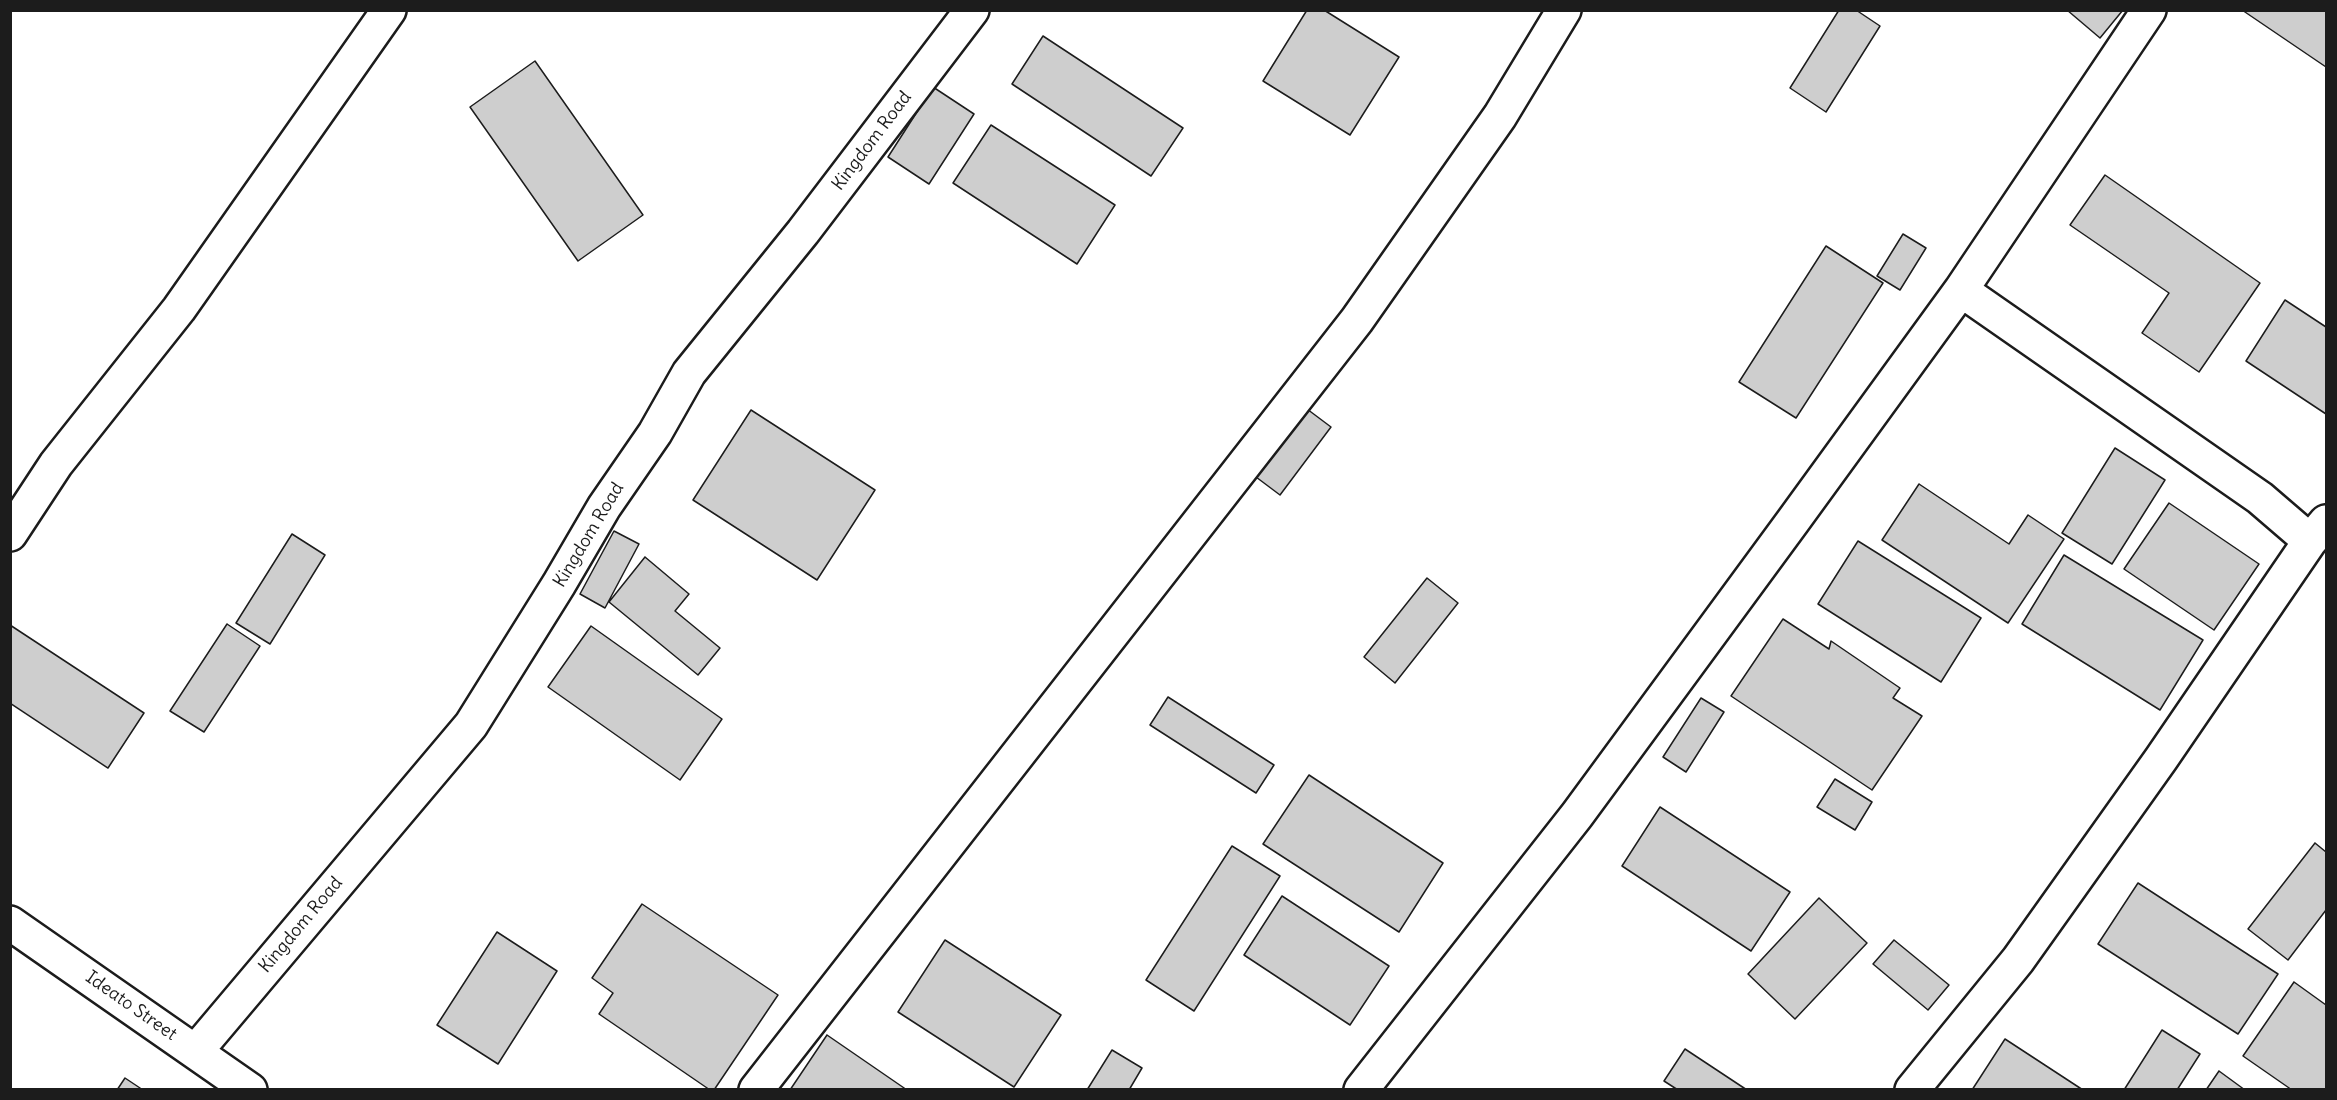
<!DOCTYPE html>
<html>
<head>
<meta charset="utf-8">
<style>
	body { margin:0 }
	#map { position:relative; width:2337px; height:1100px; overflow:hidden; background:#fff; font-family:Delius,sans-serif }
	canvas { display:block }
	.frame { position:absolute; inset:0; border:12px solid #1c1c1c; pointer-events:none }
</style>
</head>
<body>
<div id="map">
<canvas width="2337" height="1100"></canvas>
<div class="frame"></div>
</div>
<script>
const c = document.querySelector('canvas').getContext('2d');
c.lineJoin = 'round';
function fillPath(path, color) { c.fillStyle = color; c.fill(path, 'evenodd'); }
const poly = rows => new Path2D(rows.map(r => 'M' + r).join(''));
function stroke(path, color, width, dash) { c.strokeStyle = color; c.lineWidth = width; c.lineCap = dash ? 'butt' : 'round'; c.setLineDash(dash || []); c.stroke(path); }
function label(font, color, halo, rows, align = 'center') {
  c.font = font + ' Delius,sans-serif'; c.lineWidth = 6; c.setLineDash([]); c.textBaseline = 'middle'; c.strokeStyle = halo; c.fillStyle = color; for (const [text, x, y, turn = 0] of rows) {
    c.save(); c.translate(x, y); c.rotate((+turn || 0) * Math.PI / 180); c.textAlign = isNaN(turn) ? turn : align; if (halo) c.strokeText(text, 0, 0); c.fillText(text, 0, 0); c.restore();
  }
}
const building = poly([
	[1307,10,1324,10,1399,57,1350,135,1263,81,1307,10],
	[1839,10,1856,10,1880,26,1826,112,1790,88,1839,10],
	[2067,10,2123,10,2100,38,2067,10],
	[2242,10,2326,10,2326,67,2242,10],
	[1043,36,1183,128,1151,176,1012,84,1043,36],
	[535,61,643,215,578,261,470,107,535,61],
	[933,87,974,114,929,184,888,157,933,87],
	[991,125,1115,205,1077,264,953,183,991,125],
	[2105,175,2260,283,2199,372,2142,333,2169,293,2070,225,2105,175],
	[1903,234,1926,248,1900,290,1877,276,1903,234],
	[1826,246,1883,283,1796,418,1739,382,1826,246],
	[2285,300,2326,327,2326,414,2246,361,2285,300],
	[1299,403,1331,427,1280,495,1248,471,1299,403],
	[751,410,875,490,817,580,693,500,751,410],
	[2115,448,2165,480,2112,564,2062,533,2115,448],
	[1919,484,2009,544,2028,515,2064,539,2008,623,1882,540,1919,484],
	[2169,503,2259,564,2214,630,2124,569,2169,503],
	[614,531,639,544,605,608,580,594,614,531],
	[292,534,325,555,270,644,236,623,292,534],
	[1858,541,1981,618,1941,682,1818,604,1858,541],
	[2064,555,2203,640,2160,710,2022,624,2064,555],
	[645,557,689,594,675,611,720,648,698,675,609,602,645,557],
	[1427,578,1458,603,1395,683,1364,657,1427,578],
	[1783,619,1829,649,1831,641,1900,688,1893,698,1922,716,1872,790,1731,696,1783,619],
	[227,624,260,646,204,732,170,711,227,624],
	[10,625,144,713,108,768,10,703,10,625],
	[591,626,722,719,680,780,548,687,591,626],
	[1168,697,1274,765,1256,793,1150,725,1168,697],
	[1701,698,1724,712,1686,772,1663,757,1701,698],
	[1309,775,1443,863,1399,932,1263,844,1309,775],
	[1835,779,1872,802,1855,830,1817,807,1835,779],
	[1660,807,1790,892,1751,951,1622,866,1660,807],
	[2315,843,2326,852,2326,910,2288,960,2248,929,2315,843],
	[1232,846,1280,876,1194,1011,1146,980,1232,846],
	[2138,883,2278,974,2238,1034,2098,944,2138,883],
	[1282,896,1389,966,1350,1025,1244,955,1282,896],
	[1819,898,1867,943,1795,1019,1748,974,1819,898],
	[642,904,778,995,714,1090,710,1090,599,1014,613,993,592,978,642,904],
	[497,932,557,971,498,1064,437,1025,497,932],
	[945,940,1061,1015,1014,1087,898,1012,945,940],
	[1894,940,1949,985,1928,1010,1873,964,1894,940],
	[2294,982,2326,1005,2326,1090,2292,1090,2243,1056,2294,982],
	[2162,1030,2200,1054,2177,1090,2124,1090,2162,1030],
	[827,1035,907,1090,790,1090,827,1035],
	[2005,1039,2083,1090,1972,1090,2005,1039],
	[1685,1049,1747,1090,1678,1090,1664,1081,1685,1049],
	[1112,1050,1142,1068,1129,1090,1087,1090,1112,1050],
	[2219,1071,2245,1090,2206,1090,2219,1071],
	[125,1078,143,1090,117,1090,125,1078]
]);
fillPath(building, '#cecece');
stroke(building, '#1c1c1c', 1.5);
const minor = poly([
	[1961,290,2260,498,2310,541],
	[10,534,56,464,179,309,389,10],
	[10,923,250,1090],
	[196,1051,471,725,559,584,604,507,655,433,689,373,803,232,972,10],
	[756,1090,1357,320,1500,116,1564,10],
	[1361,1090,1577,815,1793,521,1961,290,2149,10],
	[1912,1090,2018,960,2161,759,2310,541,2326,522]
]);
stroke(minor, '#1c1c1c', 38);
stroke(minor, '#fff', 33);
label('18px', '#1c1c1c', '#fff', [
	["Kingdom Road",872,141,-53],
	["Kingdom Road",589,535,-59],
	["Kingdom Road",301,925,-50],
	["Ideato Street",131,1006,35]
]);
</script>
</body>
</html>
